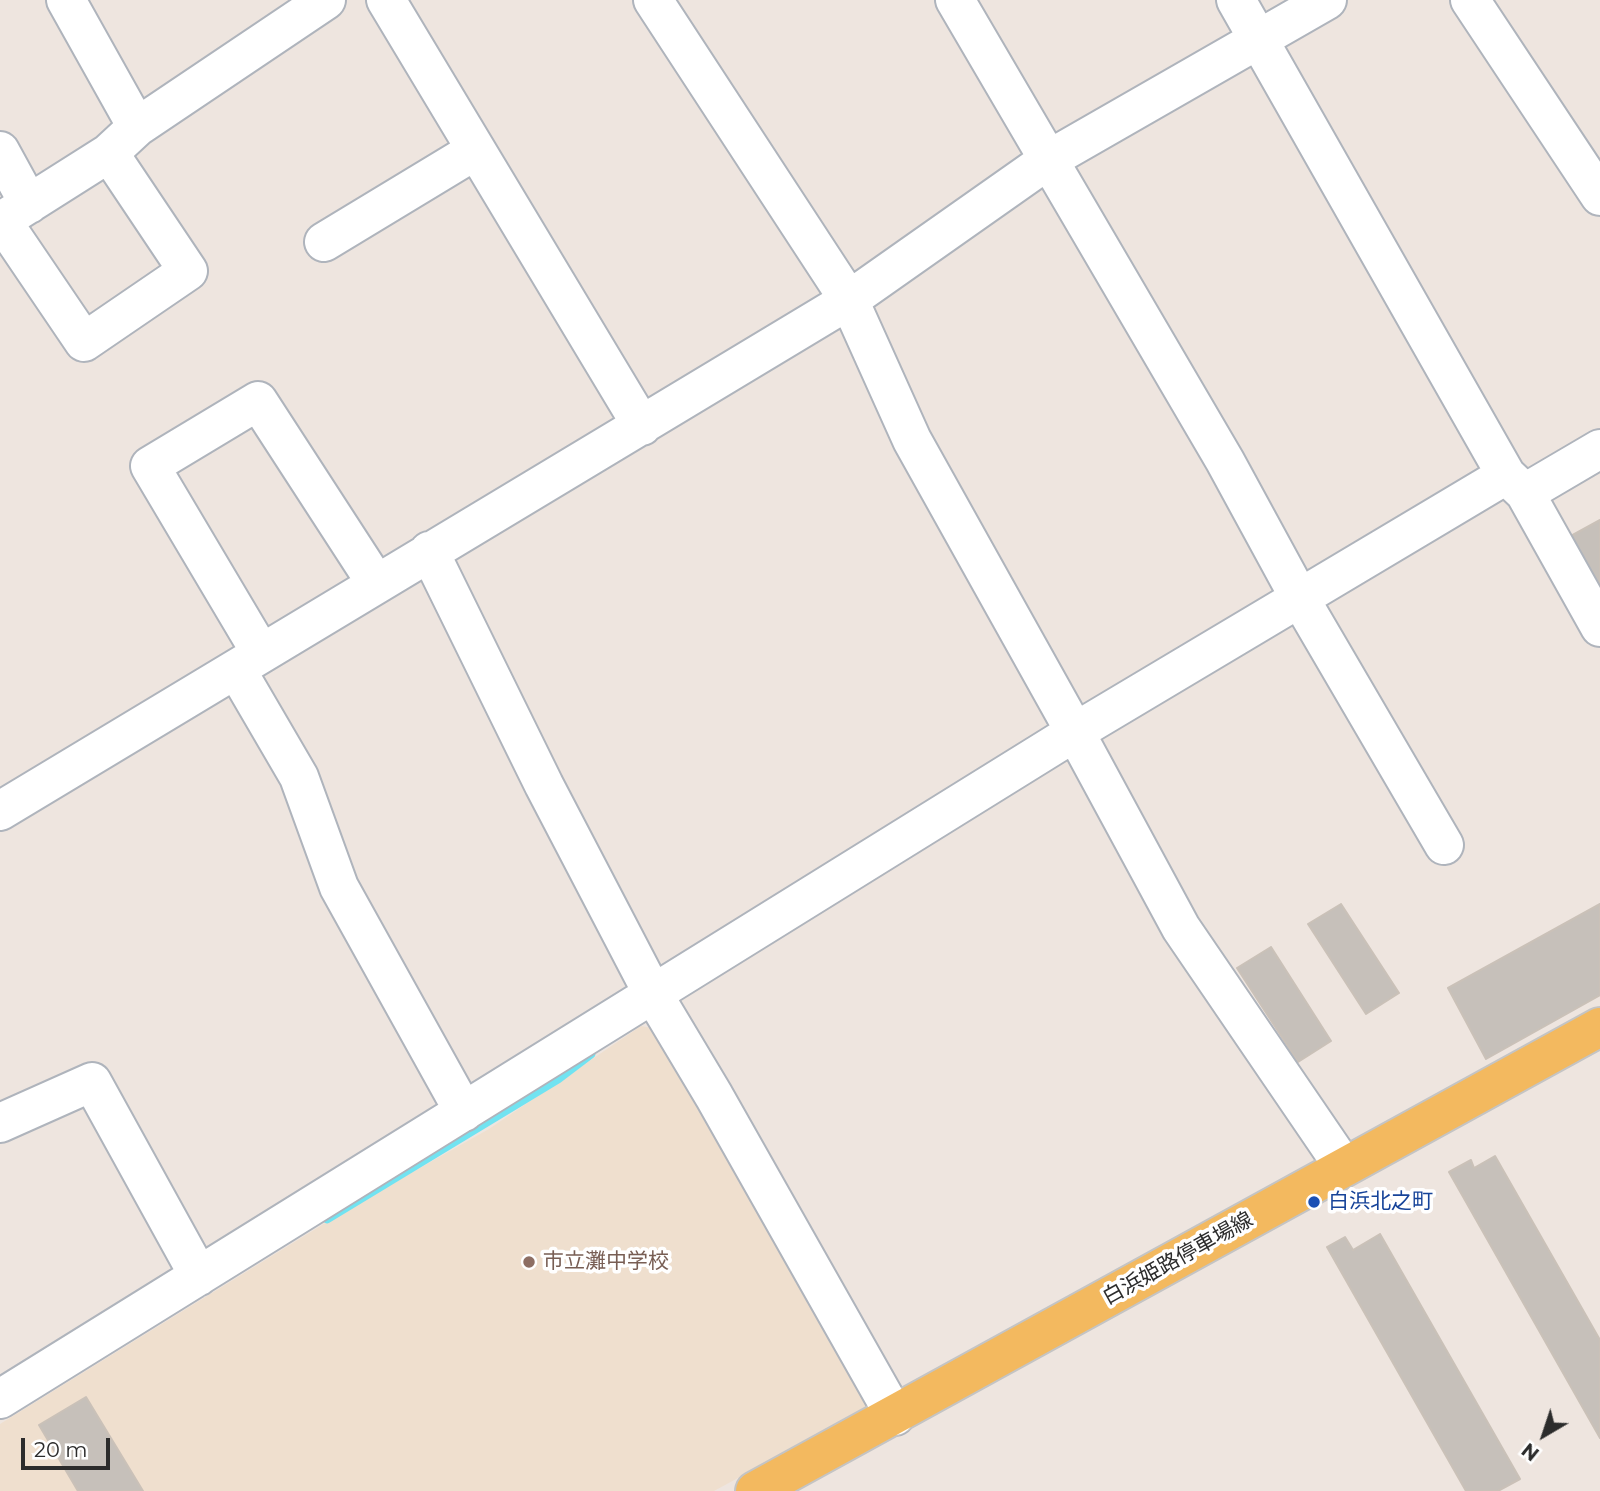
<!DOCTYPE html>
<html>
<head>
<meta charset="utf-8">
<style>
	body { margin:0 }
	#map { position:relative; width:1600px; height:1491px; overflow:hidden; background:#eee5df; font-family:Montserrat,sans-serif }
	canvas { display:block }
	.north { position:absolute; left:1509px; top:1400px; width:70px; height:70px; -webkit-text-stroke:5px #fff; paint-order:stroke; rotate:219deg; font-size:19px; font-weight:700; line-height:28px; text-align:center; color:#2c2c2c }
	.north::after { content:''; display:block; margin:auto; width:24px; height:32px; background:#2c2c2c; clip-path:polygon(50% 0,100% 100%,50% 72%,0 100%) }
	.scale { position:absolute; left:21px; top:1438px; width:89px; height:32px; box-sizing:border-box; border:4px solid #2c2c2c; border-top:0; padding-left:9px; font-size:21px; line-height:24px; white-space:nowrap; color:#2c2c2c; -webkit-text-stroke:5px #fff; paint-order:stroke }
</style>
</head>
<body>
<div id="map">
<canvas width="1600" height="1491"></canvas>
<div class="north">N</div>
<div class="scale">20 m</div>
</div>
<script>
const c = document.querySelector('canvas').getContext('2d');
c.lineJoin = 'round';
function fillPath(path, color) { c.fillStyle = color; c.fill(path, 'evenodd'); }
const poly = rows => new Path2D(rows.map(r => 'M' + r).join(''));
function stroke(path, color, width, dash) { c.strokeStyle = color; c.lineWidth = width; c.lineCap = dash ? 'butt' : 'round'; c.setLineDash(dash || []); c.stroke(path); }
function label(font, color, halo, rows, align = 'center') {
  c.font = font + ' Montserrat,"Noto Sans JP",sans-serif'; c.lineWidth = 7; c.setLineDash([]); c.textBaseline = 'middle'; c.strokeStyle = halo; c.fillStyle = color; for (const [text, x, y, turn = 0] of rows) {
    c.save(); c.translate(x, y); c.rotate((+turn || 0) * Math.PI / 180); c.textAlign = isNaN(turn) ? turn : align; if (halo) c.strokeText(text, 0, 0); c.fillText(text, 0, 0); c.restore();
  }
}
fillPath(poly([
	[641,1026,657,1029,874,1396,865,1409,714,1491,0,1491,0,1424,356,1204,489,1129]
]), '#efdfce');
stroke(poly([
	[327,1219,558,1079,591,1054]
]), '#71e3f1', 9);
const building = poly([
	[1600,520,1600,593,1569,537,1600,520],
	[1341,904,1399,993,1366,1014,1308,924,1341,904],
	[1600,904,1600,995,1486,1059,1448,988,1600,904],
	[1271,947,1331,1041,1298,1062,1237,968,1271,947],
	[1495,1156,1600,1340,1600,1438,1449,1172,1471,1160,1474,1168,1495,1156],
	[1380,1234,1520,1479,1498,1491,1466,1491,1327,1247,1345,1237,1353,1250,1380,1234],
	[86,1397,143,1491,78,1491,39,1425,86,1397]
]);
fillPath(building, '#c6c0ba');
stroke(building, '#cac1b8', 2);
const minor = poly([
	[66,0,137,127],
	[386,0,642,426],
	[653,0,849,300,912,440,1075,732,1181,928,1344,1167],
	[955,0,1225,461,1299,597,1444,845],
	[1236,0,1506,475,1525,493,1600,627],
	[1470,0,1600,196],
	[0,151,29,204],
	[2,221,84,342,188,271,109,153],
	[0,222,109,153,137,127,326,0],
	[324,242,476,150],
	[1525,493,1600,449],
	[429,551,544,785,653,994,714,1096,895,1416],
	[261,653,150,466,258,401,376,583],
	[236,669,299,777,339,887,464,1112],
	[0,811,849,300,1048,160,1327,0],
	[0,1123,92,1082,199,1276],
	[0,1399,1075,732,1506,475]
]);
const major = poly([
	[755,1491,1600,1027]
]);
stroke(minor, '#afb4bc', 42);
stroke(major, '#c4c4c4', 42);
stroke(minor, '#fff', 38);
stroke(major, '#f3b95f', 38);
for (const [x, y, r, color] of [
	[1314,1202,7,"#1a4fb4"],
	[529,1262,7,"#8d6e63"]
]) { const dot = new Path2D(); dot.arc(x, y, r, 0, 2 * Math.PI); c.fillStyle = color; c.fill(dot); stroke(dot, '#fff', 2.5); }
label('21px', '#164399', '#fff', [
	["白浜北之町",1328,1202]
], 'left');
label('21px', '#2c2c2c', '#fff', [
	["白浜姫路停車場線",1178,1259,-29]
]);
label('21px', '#785e54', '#fff', [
	["市立灘中学校",543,1262]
], 'left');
</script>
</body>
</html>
